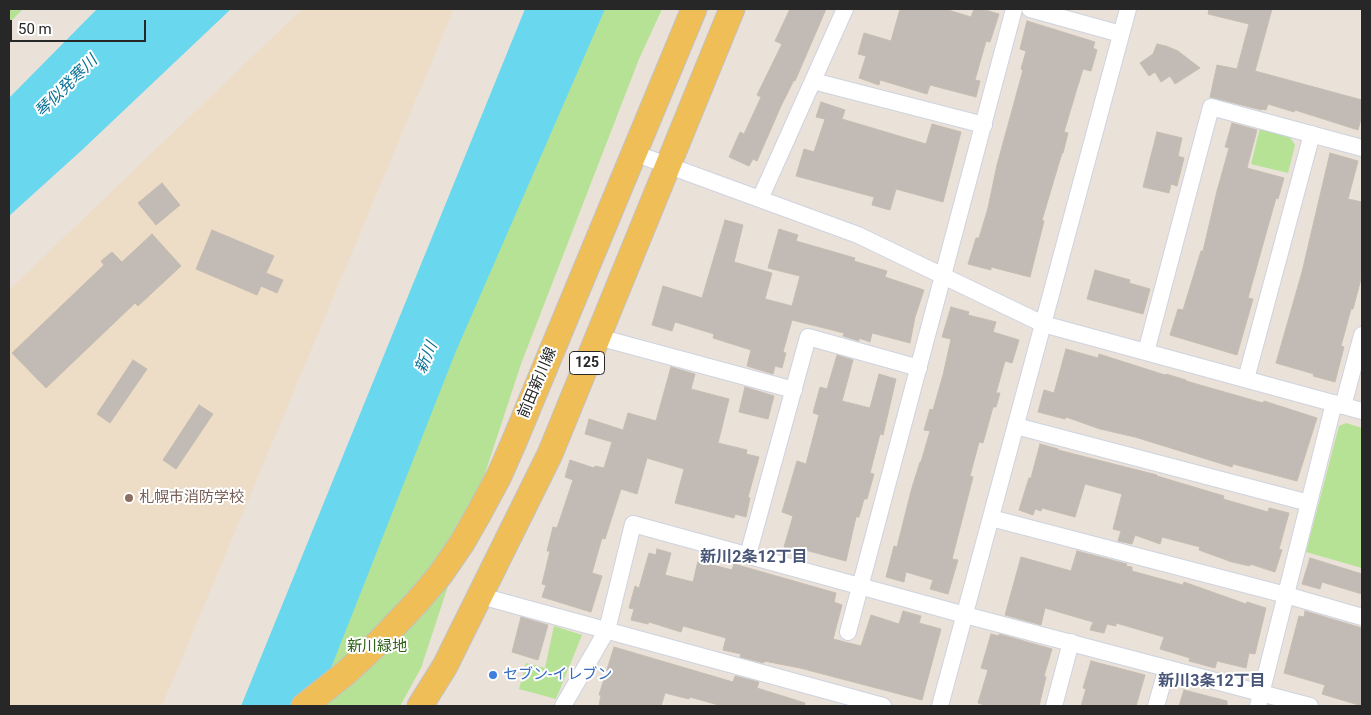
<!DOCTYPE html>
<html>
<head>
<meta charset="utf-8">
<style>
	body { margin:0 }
	#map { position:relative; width:1371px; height:715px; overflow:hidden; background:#eae1d8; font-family:Roboto,sans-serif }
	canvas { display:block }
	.frame { position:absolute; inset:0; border:10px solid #272727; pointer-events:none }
	.scale { position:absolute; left:10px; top:20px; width:136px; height:22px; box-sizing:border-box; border:2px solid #272727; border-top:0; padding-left:6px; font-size:15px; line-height:18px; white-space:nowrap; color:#272727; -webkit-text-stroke:4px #fff; paint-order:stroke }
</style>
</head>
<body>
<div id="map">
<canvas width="1371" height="715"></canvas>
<div class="frame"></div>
<div class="scale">50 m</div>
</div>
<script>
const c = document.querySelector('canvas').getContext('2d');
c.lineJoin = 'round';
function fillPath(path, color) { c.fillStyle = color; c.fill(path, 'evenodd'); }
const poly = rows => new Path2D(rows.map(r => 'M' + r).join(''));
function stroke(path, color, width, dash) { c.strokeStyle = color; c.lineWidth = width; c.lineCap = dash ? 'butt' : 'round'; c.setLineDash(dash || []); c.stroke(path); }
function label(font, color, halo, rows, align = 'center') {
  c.font = font + ' Roboto,"Noto Sans JP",sans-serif'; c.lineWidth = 4; c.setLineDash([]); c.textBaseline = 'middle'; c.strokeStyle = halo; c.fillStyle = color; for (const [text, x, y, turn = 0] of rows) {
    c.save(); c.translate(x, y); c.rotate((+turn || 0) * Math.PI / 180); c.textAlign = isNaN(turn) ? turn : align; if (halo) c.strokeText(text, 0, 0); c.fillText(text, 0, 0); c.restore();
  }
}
fillPath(poly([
	[302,9,454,9,162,706,9,706,9,290]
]), '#edddc7');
fillPath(poly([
	[9,9,23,9,9,23],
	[601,9,662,9,639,59,521,364,421,668,400,706,300,706],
	[1260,128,1289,136,1295,145,1288,173,1251,164],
	[1346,423,1362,428,1362,568,1306,552,1339,426],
	[554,626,582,635,556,699,519,689,526,663,545,668]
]), '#b5e294');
fillPath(poly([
	[97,9,231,9,82,150,9,216,9,98],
	[525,9,605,9,456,351,316,706,241,706]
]), '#69d7ee');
const building = poly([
	[790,9,826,9,795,81,794,80,781,106,757,161,753,159,749,166,729,157,740,132,744,134,761,97,757,95,782,44,775,41,790,9],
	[900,9,945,9,971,17,974,9,982,9,999,14,990,42,986,41,975,80,980,81,976,97,930,85,927,94,880,80,879,85,859,78,866,56,858,54,864,33,891,41,900,9],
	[1209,9,1272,9,1255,71,1362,100,1362,115,1358,130,1295,110,1294,112,1268,104,1266,110,1262,109,1262,110,1210,97,1217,65,1237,69,1249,24,1208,14,1209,9],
	[1027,21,1095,42,1093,48,1097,50,1091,71,1083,69,1075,95,1064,132,1068,133,1063,153,1062,153,1042,220,1044,221,1030,277,991,267,991,270,968,264,976,238,979,238,988,208,997,165,1023,70,1021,69,1026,51,1020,49,1027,21],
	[1157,44,1166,46,1178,51,1200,68,1175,84,1170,76,1161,82,1155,72,1149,76,1140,63,1153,54,1157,44],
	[821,102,845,110,842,119,926,144,932,124,961,132,943,202,896,189,890,210,872,205,874,197,796,176,804,149,814,152,825,119,816,117,821,102],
	[1232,123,1257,130,1247,168,1284,178,1278,199,1276,198,1267,230,1248,298,1253,299,1237,355,1170,335,1178,309,1183,310,1201,251,1203,251,1217,191,1229,148,1225,147,1232,123],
	[1157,132,1182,138,1178,156,1184,158,1177,186,1171,184,1169,193,1143,187,1157,132],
	[1330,153,1358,161,1348,199,1362,202,1362,275,1353,309,1351,309,1341,346,1344,347,1335,382,1313,376,1314,374,1276,363,1302,272,1330,153],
	[162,183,180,205,156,225,138,203,162,183],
	[725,220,743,225,734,262,772,273,765,299,792,306,800,276,768,268,779,229,798,235,796,241,855,258,854,261,887,271,885,277,924,290,915,317,910,343,872,333,870,342,859,338,859,341,843,336,844,333,792,320,783,352,786,353,782,368,775,366,773,374,747,366,751,350,713,338,714,334,675,322,672,331,652,325,663,286,702,298,725,220],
	[212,230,274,256,266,273,283,280,277,293,261,286,257,295,196,269,212,230],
	[152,234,181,266,138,306,135,303,46,388,12,353,104,265,101,261,112,252,122,262,152,234],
	[1095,270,1130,280,1129,283,1150,289,1143,314,1087,299,1095,270],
	[951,307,969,312,968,315,996,322,993,332,1019,340,1012,363,1005,361,996,393,1000,393,996,407,993,407,983,443,979,442,970,476,973,477,952,559,958,560,948,594,930,589,933,580,906,572,904,582,886,577,894,546,897,547,911,491,920,462,921,462,930,431,924,430,930,409,933,410,943,375,951,339,942,337,951,307],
	[1066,349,1098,358,1099,354,1165,375,1166,374,1186,380,1186,381,1263,403,1264,401,1317,418,1297,481,1233,464,1232,467,1135,437,1100,429,1066,417,1065,419,1038,412,1044,390,1054,393,1066,349],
	[837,355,853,360,842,401,870,408,879,374,896,379,883,435,880,434,870,473,874,474,867,499,864,499,859,517,856,517,846,561,805,550,804,553,784,547,793,516,782,512,797,461,806,464,819,415,813,413,820,387,827,389,837,355],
	[133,360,147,369,110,423,97,414,133,360],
	[671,367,695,374,691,389,729,399,718,443,747,450,746,454,759,457,748,497,750,498,746,517,735,514,734,518,675,503,684,469,647,458,637,494,621,489,605,539,602,538,592,573,602,576,591,612,542,597,546,585,542,584,550,551,547,551,553,527,557,528,573,480,565,477,570,460,594,468,595,466,604,468,612,442,585,434,589,419,623,430,628,413,656,421,671,367],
	[745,387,774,396,768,419,739,412,745,387],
	[199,405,213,414,176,469,163,460,199,405],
	[1040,444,1058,449,1058,450,1157,475,1157,476,1224,496,1223,499,1268,512,1269,508,1289,513,1279,549,1282,550,1275,572,1250,564,1250,566,1232,562,1199,550,1200,547,1162,537,1160,544,1135,535,1132,544,1118,541,1121,531,1113,529,1122,494,1085,484,1075,517,1042,508,1041,511,1035,509,1033,515,1019,510,1029,478,1031,478,1040,444],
	[657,549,671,553,665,575,693,582,698,561,732,570,734,564,836,593,834,602,842,605,833,639,861,646,871,615,899,624,903,611,921,616,919,623,941,629,922,700,800,668,764,661,764,663,740,657,741,654,723,650,726,638,683,626,681,632,649,622,648,624,631,620,634,609,629,608,635,586,639,588,649,553,656,555,657,549],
	[1077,551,1127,564,1126,566,1132,567,1132,571,1183,585,1184,582,1246,604,1247,602,1266,608,1255,654,1249,653,1246,668,1217,661,1215,668,1189,661,1190,658,1160,649,1164,637,1116,623,1116,626,1107,624,1104,633,1090,630,1093,622,1045,608,1041,625,1005,615,1021,557,1071,571,1077,551],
	[1310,558,1362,574,1362,594,1322,582,1320,589,1302,584,1310,558],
	[1305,611,1362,628,1362,706,1322,694,1325,685,1284,673,1299,616,1304,617,1305,611],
	[521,617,548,625,538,660,512,652,521,617],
	[991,634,999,636,999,634,1052,649,1044,676,1046,677,1039,706,987,706,978,703,988,670,981,668,991,634],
	[614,647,733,682,735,676,759,682,757,688,805,703,804,706,722,706,690,697,689,699,665,693,661,706,599,706,601,695,599,695,614,647],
	[1091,661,1145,675,1136,706,1081,706,1086,689,1083,688,1091,661],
	[1184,690,1227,701,1227,706,1179,706,1184,690]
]);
fillPath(building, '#c2bbb5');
stroke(building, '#c5bdb2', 1);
const street = poly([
	[1030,9,1121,34],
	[813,81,984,125],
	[634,153,858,235,1043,324,1362,411],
	[760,199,845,9],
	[598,337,794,390],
	[1146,352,1211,107,1362,148],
	[1246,379,1312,134],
	[1343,406,1362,335],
	[1016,426,1309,503],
	[991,518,1286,595,1362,617],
	[748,555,808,337,919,368],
	[481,596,883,706],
	[848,632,1014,9],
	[563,706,607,630,633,524,965,615,1310,706],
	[940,706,1128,9],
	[1054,706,1071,642],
	[1156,706,1167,668],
	[1258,706,1334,403]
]);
const primary = poly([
	[304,706,347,672,381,640,417,602,440,575,462,543,478,515,499,476,514,442,694,9],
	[420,706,445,666,550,454,732,9]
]);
stroke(street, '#ced3e1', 18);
stroke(primary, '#c3c3c3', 27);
stroke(street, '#fff', 16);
stroke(primary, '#f0be57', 25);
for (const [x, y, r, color] of [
	[129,498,5,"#8d6e63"],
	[493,675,5,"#3f7fe0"]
]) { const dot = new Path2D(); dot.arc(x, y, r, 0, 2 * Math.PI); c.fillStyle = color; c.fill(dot); stroke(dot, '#fff', 2); }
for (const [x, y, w] of [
	[587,363,35]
]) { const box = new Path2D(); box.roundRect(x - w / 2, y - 11.5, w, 23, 4); c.fillStyle = '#fff'; c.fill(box); stroke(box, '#272727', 1); }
label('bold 14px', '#272727', null, [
	["125",587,363]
]);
label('15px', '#272727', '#fff', [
	["前田新川線",538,383,-67]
]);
label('15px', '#785e54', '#fff', [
	["札幌市消防学校",139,498]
], 'left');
label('15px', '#2f6319', '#fff', [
	["新川緑地",377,647]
]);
label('15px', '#366cbe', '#fff', [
	["セブン-イレブン",503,675]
], 'left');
label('italic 16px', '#0c7396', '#fff', [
	["琴似発寒川",67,87,-45],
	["新川",427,358,-67]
]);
label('bold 16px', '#485577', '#fff', [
	["新川2条12丁目",754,558],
	["新川3条12丁目",1212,682]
]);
</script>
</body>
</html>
